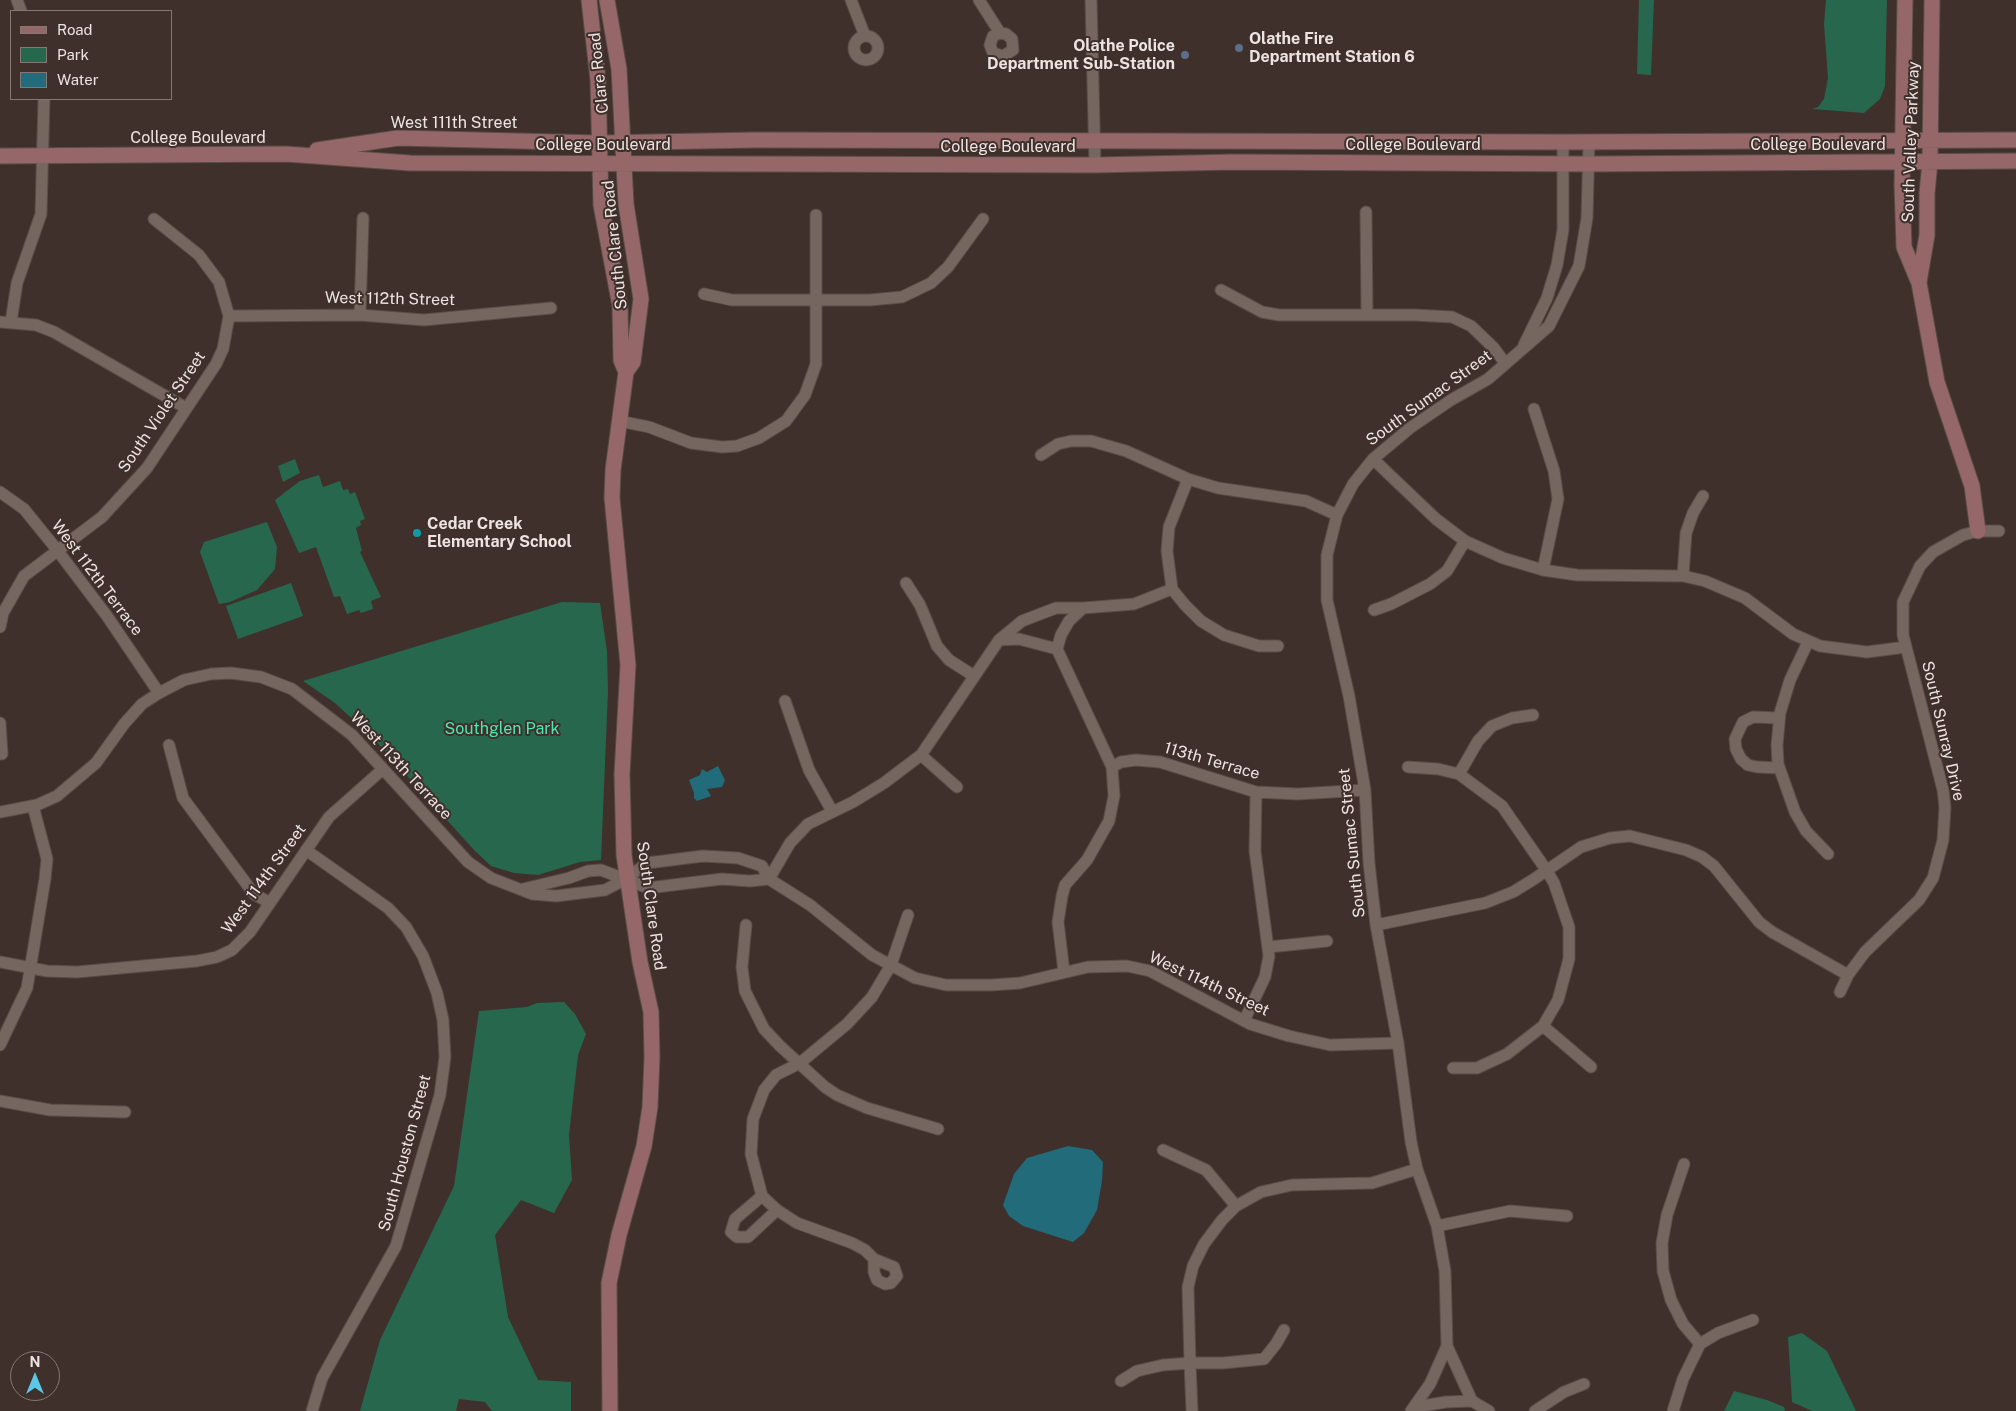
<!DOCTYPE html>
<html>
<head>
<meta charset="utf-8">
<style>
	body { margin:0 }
	#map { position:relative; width:2016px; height:1411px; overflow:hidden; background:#3f302b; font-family:"Public Sans",sans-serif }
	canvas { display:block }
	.legend { position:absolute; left:10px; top:10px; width:162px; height:90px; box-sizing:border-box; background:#3f302b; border:1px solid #857873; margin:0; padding:6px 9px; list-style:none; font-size:15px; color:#ede3e0 }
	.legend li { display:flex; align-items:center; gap:10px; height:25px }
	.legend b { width:25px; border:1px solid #857873 }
	.north { position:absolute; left:10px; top:1351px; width:50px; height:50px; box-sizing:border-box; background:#3f302b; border:1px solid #857873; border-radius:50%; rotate:0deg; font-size:14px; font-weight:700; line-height:20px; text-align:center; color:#ede3e0 }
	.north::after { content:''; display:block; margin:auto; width:18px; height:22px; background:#5ac8e6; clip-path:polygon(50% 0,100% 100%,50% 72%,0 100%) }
</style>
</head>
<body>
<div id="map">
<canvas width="2016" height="1411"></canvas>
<ul class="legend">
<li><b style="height:6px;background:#966768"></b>Road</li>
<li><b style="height:14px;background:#27674e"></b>Park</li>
<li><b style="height:14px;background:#216b7a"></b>Water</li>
</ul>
<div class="north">N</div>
</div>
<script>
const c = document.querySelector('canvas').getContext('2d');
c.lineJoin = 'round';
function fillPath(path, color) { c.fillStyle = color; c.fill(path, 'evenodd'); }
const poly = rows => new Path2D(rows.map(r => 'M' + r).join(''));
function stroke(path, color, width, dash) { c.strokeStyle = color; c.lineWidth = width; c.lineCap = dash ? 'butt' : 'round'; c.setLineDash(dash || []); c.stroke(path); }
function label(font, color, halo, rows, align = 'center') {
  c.font = font + ' "Public Sans",sans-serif'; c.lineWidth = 4; c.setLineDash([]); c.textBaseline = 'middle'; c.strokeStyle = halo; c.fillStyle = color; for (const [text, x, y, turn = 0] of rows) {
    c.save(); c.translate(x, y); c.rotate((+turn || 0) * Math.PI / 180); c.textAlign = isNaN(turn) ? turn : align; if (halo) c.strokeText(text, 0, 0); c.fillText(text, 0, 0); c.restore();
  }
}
fillPath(poly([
	[1639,0,1654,0,1651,75,1637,74],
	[1826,0,1887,0,1885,86,1880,99,1864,113,1812,109,1818,107,1824,99,1828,78,1824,24],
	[295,459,300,473,283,482,278,466],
	[319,475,323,487,340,481,343,490,348,489,350,494,355,492,365,519,360,521,361,525,356,528,362,551,360,552,381,597,371,601,373,609,361,613,359,610,347,614,340,596,334,597,316,547,299,553,275,500,300,481],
	[267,522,277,547,275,569,257,590,230,602,219,604,200,552,204,542],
	[291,583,303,616,238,639,226,606],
	[562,602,600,603,607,651,608,691,601,860,580,862,538,875,514,873,491,866,474,850,373,738,335,703,303,681],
	[564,1002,575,1014,586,1034,578,1055,569,1135,572,1180,554,1213,521,1200,495,1235,508,1317,538,1380,571,1382,571,1411,492,1411,485,1402,459,1399,456,1411,360,1411,380,1340,454,1186,479,1011,527,1007,537,1003],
	[1802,1333,1827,1351,1856,1411,1812,1411,1792,1402,1788,1337],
	[1734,1391,1767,1400,1784,1407,1785,1411,1724,1411]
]), '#27674e');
fillPath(poly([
	[718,766,725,780,722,787,707,789,711,796,697,801,694,798,694,793,689,780,700,775,702,769,707,772],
	[1068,1146,1092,1150,1103,1162,1102,1181,1097,1210,1084,1233,1073,1242,1023,1226,1009,1216,1003,1205,1014,1174,1027,1158]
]), '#216b7a');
const street = poly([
	[17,0,21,11],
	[851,0,865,36],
	[979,0,1000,33,1006,34,1012,39,1013,50,1003,56,993,53,990,45,993,36,1000,33],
	[1091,0,1095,165],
	'854 48a12 12 0 1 1 24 0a12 12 0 1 1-24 0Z',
	[1366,212,1367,315],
	[1221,290,1262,312,1279,315,1415,315,1452,317,1471,326,1494,348,1505,363],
	[704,294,732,300,870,300,902,297,931,283,948,267,983,219],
	[360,315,363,218],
	[229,316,360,315,424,320,551,308],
	[0,322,36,325,54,332,186,408],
	[11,322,17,283,41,214,44,99],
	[1524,345,1547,298,1557,265,1563,230,1563,142],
	[1534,409,1554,471,1558,499,1543,570],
	[619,421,649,427,691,443,722,447,737,446,759,438,786,421,805,395,816,364,816,215],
	[1041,455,1058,444,1071,441,1091,441,1126,451,1188,479,1218,488,1306,501,1337,515],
	[1373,459,1436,519,1465,541,1503,558,1543,570,1577,575,1683,576,1705,581,1745,598,1793,634,1820,646,1867,652,1906,647],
	[1188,479,1169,527,1167,551,1172,589,1185,605,1201,621,1224,635,1259,646,1278,646],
	[0,492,24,509,54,546,107,616,159,693],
	[1683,576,1686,533,1693,513,1703,496],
	[906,583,920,605,937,646,949,660,974,676],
	[1374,610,1391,604,1430,584,1447,571,1465,541],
	[0,627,3,613,24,576,102,517,147,468,216,364,223,349,229,316,219,282,199,255,154,219],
	[999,640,1019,639,1057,649,1112,767,1114,796,1109,821,1087,860,1065,885,1062,896,1058,922,1064,972],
	[1808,642,1790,680,1780,713,1777,745,1778,764,1795,812,1806,831,1828,854],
	[1057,649,1061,635,1069,621,1083,608],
	[785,701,809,770,832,811],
	[1779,718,1753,717,1743,722,1735,739,1736,749,1741,759,1748,765,1757,767,1779,768],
	[0,723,2,754],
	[169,745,183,798,254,894,270,903],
	[921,755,957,787],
	[1112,767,1121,762,1136,760,1160,762,1256,792,1298,794,1365,790],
	[1408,767,1438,769,1459,774,1502,806,1547,871,1554,883,1569,927,1569,959,1558,1000,1543,1026,1507,1054,1477,1068,1453,1068],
	[1459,774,1478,741,1492,726,1512,718,1533,715],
	[0,812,37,805,57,796,96,763,124,724,142,704,159,693,184,680,211,674,231,673,261,677,292,689,352,735,468,862,491,878,532,894,556,896,605,890,626,879,647,863,703,856,738,858,762,866,769,879,810,905,872,955,915,978,946,985,992,985,1020,983,1088,967,1127,966,1150,971,1250,1024,1289,1036,1330,1045,1398,1043],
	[306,850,388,908,406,927,423,956,437,993,443,1020,445,1057,440,1095,396,1246,322,1378,312,1411],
	[769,879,790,843,808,824,853,802,884,783,921,755,999,640,1022,621,1056,608,1083,608,1134,604,1172,589],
	[523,889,569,878,588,871,601,870,648,888,722,879,750,881,769,879],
	[746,925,742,967,745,991,764,1029,780,1046,825,1087,837,1095,867,1108,938,1129],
	[1376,925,1485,903,1513,892,1531,881,1581,847,1610,838,1630,836,1686,850,1702,857,1714,866,1759,922,1772,932,1848,975],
	[1269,947,1327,941],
	[0,962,47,971,77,972,197,961,217,957,232,950,250,932,329,817,383,769],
	[1840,992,1848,975,1865,952,1919,900,1933,878,1943,840,1945,807,1943,790,1903,635,1903,602,1920,566,1933,552,1963,535,1978,531,1999,531],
	[1244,1021,1265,977,1269,956,1255,851,1256,792],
	[1543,1026,1591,1067],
	[0,1045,27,988,45,879,47,859,33,806],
	[0,1101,50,1110,125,1112],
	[1163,1150,1206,1170,1236,1206],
	[1684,1164,1667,1215,1662,1243,1663,1271,1671,1300,1683,1324,1700,1344],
	[762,1196,735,1219,731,1232,737,1237,748,1237,777,1210],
	[1437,1226,1510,1211,1567,1216],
	[874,1259,894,1267,897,1276,891,1283,885,1284,877,1280,874,1272,874,1259,865,1250,852,1243,797,1223,777,1210,762,1196,751,1154,753,1119,764,1090,776,1075,800,1063,847,1024,872,997,891,965,908,915],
	[1447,1346,1472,1401],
	[1121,1381,1137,1371,1163,1365,1190,1363,1188,1287,1193,1266,1204,1244,1222,1220,1236,1206,1261,1192,1292,1185,1372,1183,1417,1169],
	[1416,1407,1446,1402,1472,1401,1489,1411],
	[1192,1411,1190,1363,1223,1363,1264,1359,1276,1344,1284,1330],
	[1411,1411,1430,1384,1447,1346,1445,1271,1437,1226,1417,1169,1411,1142,1398,1043,1376,925,1369,863,1365,790,1349,696,1327,600,1327,555,1337,515,1353,484,1373,459,1410,428,1451,400,1488,379,1549,326,1579,266,1587,218,1589,142],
	[1535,1411,1564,1392,1584,1384],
	[1673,1411,1683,1379,1700,1344,1718,1333,1753,1320]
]);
const secondary = poly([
	[589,0,598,80,601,205,620,306,621,360,626,372,613,470,612,498,628,665,622,774,624,855,640,962,651,1012,652,1057,650,1107,644,1146,619,1235,609,1283,610,1411],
	[607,0,619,69,626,204,641,299,633,362,626,372],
	[1905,0,1902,185,1904,247,1919,283,1937,382,1972,486,1978,531],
	[317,150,398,138,599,143,755,140,1563,142,2016,140],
	[0,156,286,154,410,163,1095,165,1233,162,1589,164,2016,161],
	[1919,282,1927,235,1927,193,1930,162,1932,0]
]);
stroke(street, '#594d48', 13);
stroke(secondary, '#594d48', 17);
stroke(street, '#766660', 11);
stroke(secondary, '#966768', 15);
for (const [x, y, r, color] of [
	[1239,48,5,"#5c6f8a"],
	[1185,55,5,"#5c6f8a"],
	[417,533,5,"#0f9aa8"]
]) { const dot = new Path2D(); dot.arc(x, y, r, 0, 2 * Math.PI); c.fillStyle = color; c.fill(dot); stroke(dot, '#3f302b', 2); }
label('bold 16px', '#ede3e0', '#3f302b', [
	["Olathe Fire",1249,39],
	["Department Station 6",1249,57],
	["Olathe Police",1175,46,"right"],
	["Department Sub-Station",1175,64,"right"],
	["Cedar Creek",427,524],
	["Elementary School",427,542]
], 'left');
label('16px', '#ede3e0', '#3f302b', [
	["Clare Road",599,73,-96],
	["West 111th Street",454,123],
	["College Boulevard",198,138],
	["South Valley Parkway",1911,142,-88],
	["College Boulevard",603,145],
	["College Boulevard",1413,145],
	["College Boulevard",1818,145],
	["College Boulevard",1008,147],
	["South Clare Road",615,245,-96],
	["West 112th Street",390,299,1],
	["South Sumac Street",1429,398,-36],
	["South Violet Street",162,412,-56],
	["West 112th Terrace",97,578,53],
	["South Sunray Drive",1943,731,77],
	["113th Terrace",1212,761,16],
	["West 113th Terrace",401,766,47],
	["South Sumac Street",1352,843,-96],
	["West 114th Street",264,879,-54],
	["South Clare Road",651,906,82],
	["West 114th Street",1209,984,25],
	["South Houston Street",405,1153,-75]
]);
label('16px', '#4de8af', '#3f302b', [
	["Southglen Park",502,729]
]);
</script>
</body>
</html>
